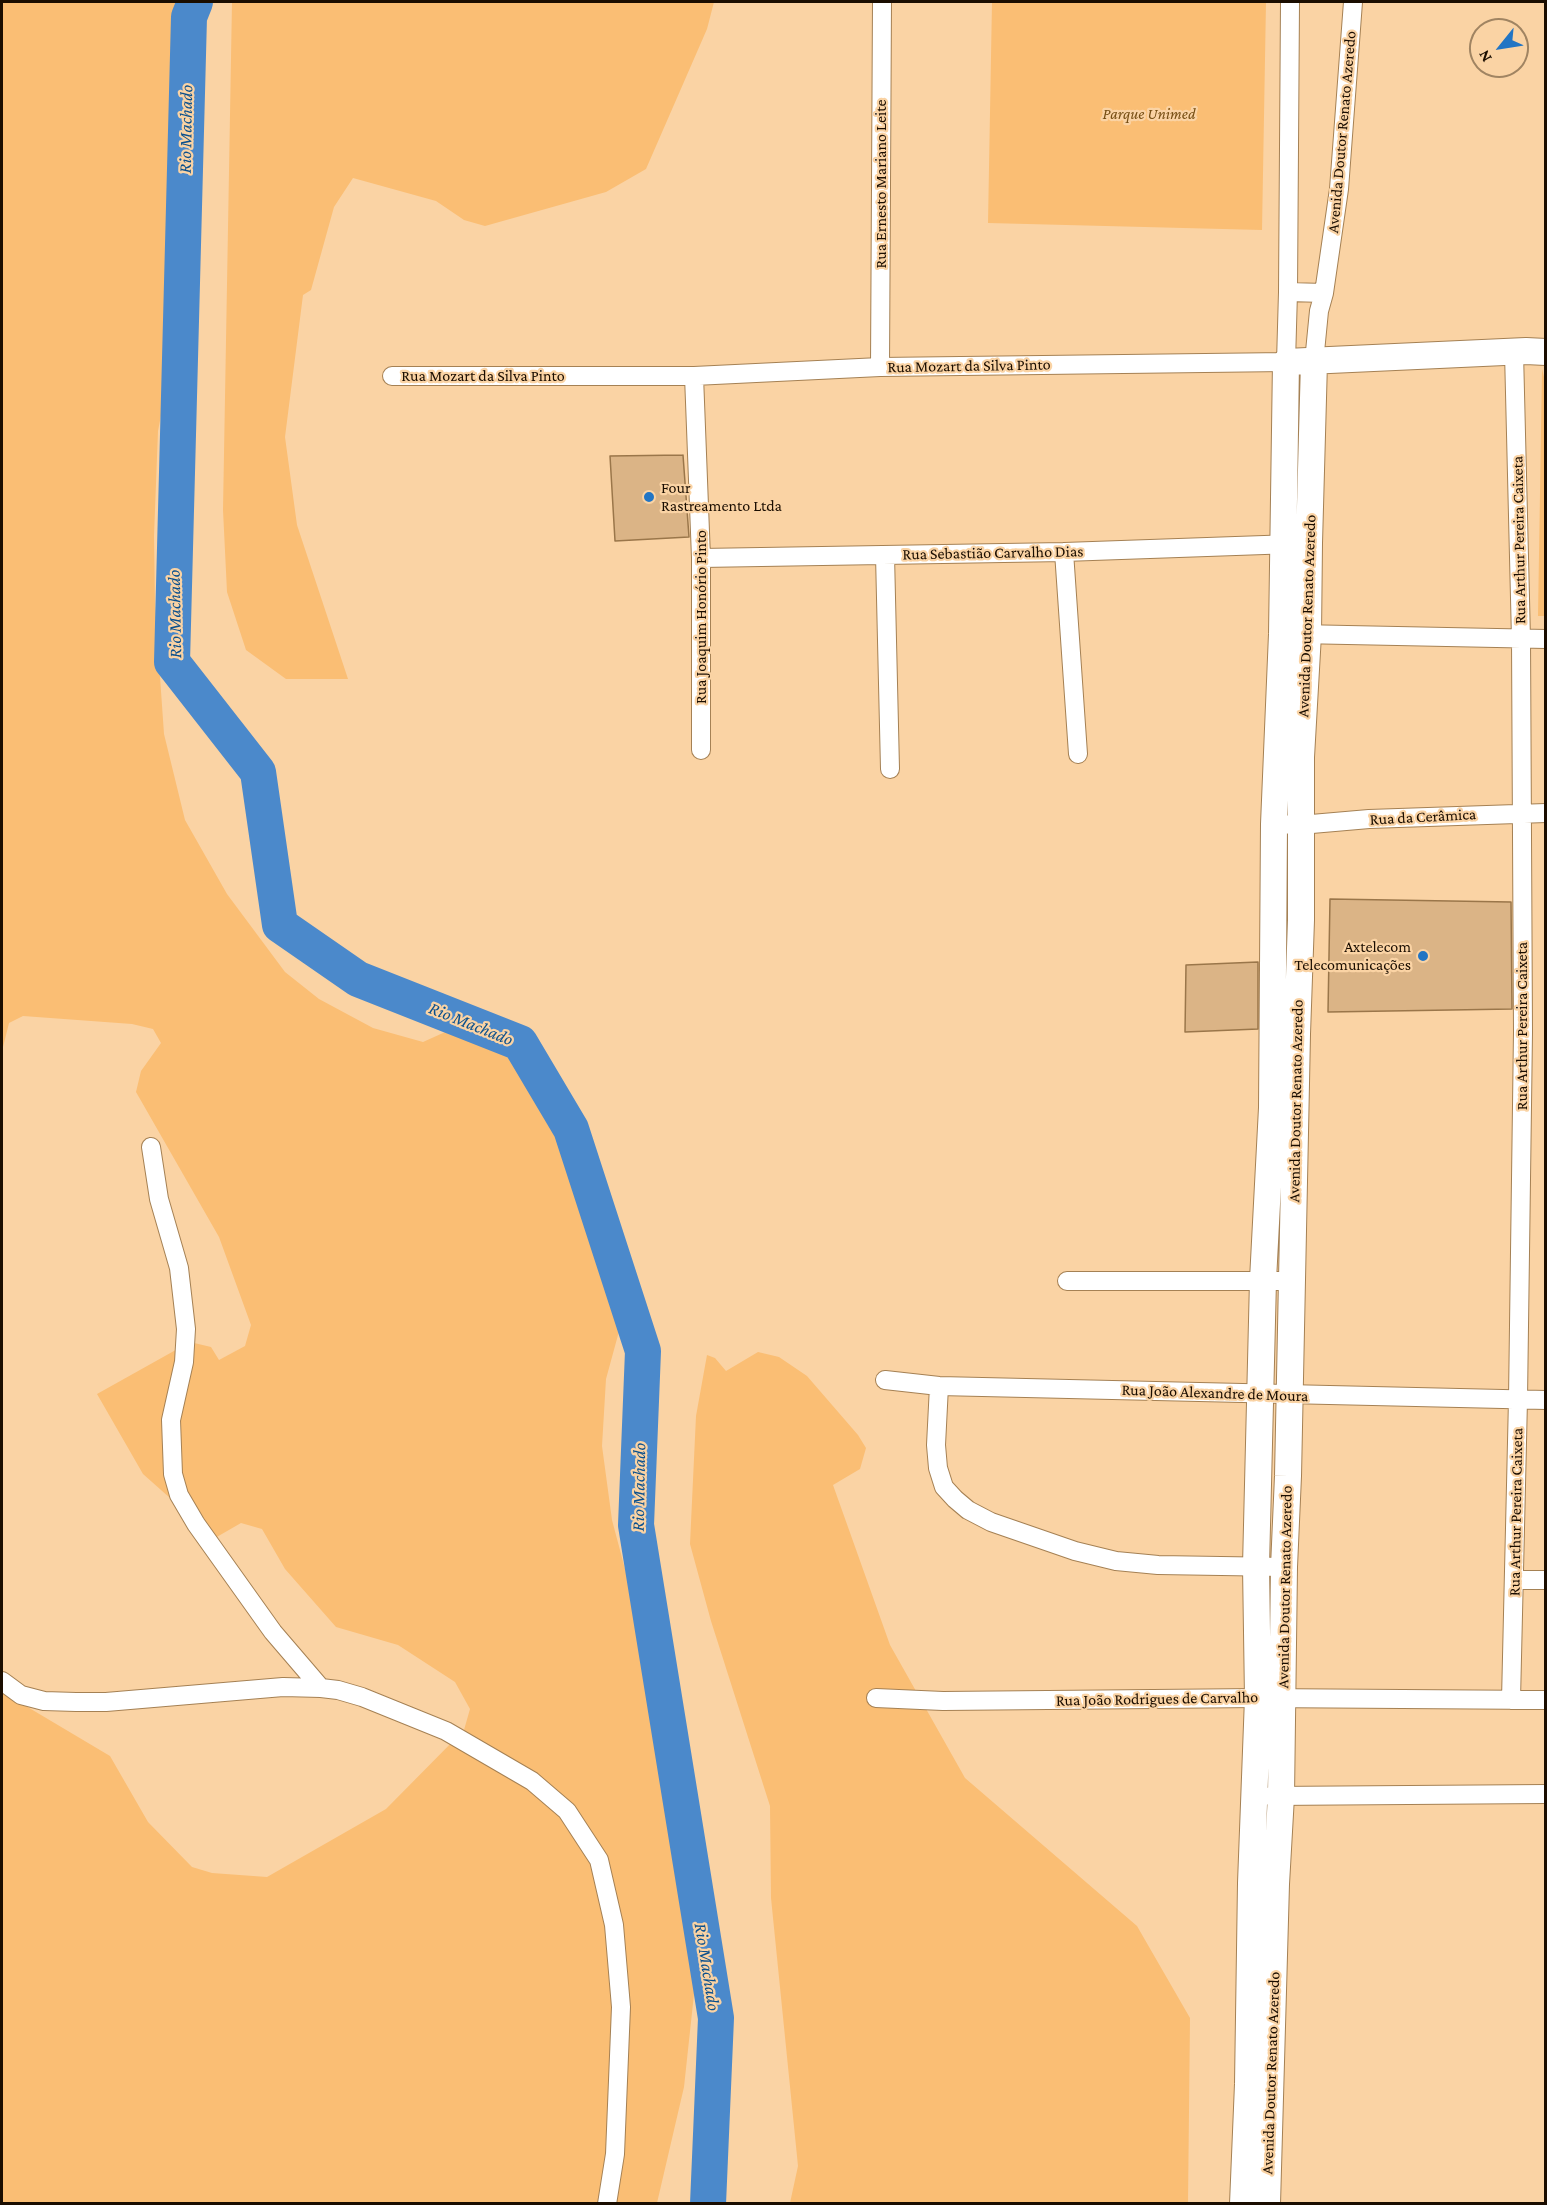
<!DOCTYPE html>
<html>
<head>
<meta charset="utf-8">
<style>
	body { margin:0 }
	#map { position:relative; width:1547px; height:2205px; overflow:hidden; background:#fad3a4; font-family:"Crimson Pro",serif }
	canvas { display:block }
	.frame { position:absolute; inset:0; border:3px solid #1a0d00; pointer-events:none }
	.north { position:absolute; left:1469px; top:18px; width:60px; height:60px; box-sizing:border-box; background:#fad3a4; border:2px solid #a08462; border-radius:50%; rotate:240deg; font-size:16px; font-weight:700; line-height:24px; text-align:center; color:#1a0d00 }
	.north::after { content:''; display:block; margin:auto; width:21px; height:27px; background:#2275c4; clip-path:polygon(50% 0,100% 100%,50% 72%,0 100%) }
</style>
</head>
<body>
<div id="map">
<canvas width="1547" height="2205"></canvas>
<div class="frame"></div>
<div class="north">N</div>
</div>
<script>
const c = document.querySelector('canvas').getContext('2d');
c.lineJoin = 'round';
function fillPath(path, color) { c.fillStyle = color; c.fill(path, 'evenodd'); }
const poly = rows => new Path2D(rows.map(r => 'M' + r).join(''));
function stroke(path, color, width, dash) { c.strokeStyle = color; c.lineWidth = width; c.lineCap = dash ? 'butt' : 'round'; c.setLineDash(dash || []); c.stroke(path); }
function label(font, color, halo, rows, align = 'center') {
  c.font = font + ' "Crimson Pro",serif'; c.lineWidth = 4.5; c.setLineDash([]); c.textBaseline = 'middle'; c.strokeStyle = halo; c.fillStyle = color; for (const [text, x, y, turn = 0] of rows) {
    c.save(); c.translate(x, y); c.rotate((+turn || 0) * Math.PI / 180); c.textAlign = isNaN(turn) ? turn : align; if (halo) c.strokeText(text, 0, 0); c.fillText(text, 0, 0); c.restore();
  }
}
fillPath(poly([
	[2,2,177,2,185,110,187,196,185,290,158,431,154,536,155,605,164,734,185,820,227,894,285,972,319,999,373,1028,423,1042,483,1015,507,1026,588,1168,600,1255,627,1302,606,1379,602,1446,612,1520,689,1810,701,1929,684,2087,657,2203,2,2203,2,1695,4,1693,110,1756,148,1822,192,1867,212,1873,267,1877,386,1809,464,1730,470,1709,455,1682,398,1645,336,1627,285,1569,262,1529,241,1523,215,1538,143,1474,97,1394,190,1342,211,1347,219,1360,245,1346,251,1325,219,1237,136,1092,141,1071,161,1043,153,1029,132,1024,23,1016,9,1023,2,1051],
	[232,2,714,2,707,29,646,169,606,192,485,226,464,220,436,201,353,178,334,207,311,290,303,295,285,437,297,525,348,679,286,679,246,650,227,592,223,510],
	[992,2,1266,2,1262,230,988,223],
	[1542,369,1546,385,1546,616,1538,616],
	[758,1352,779,1357,807,1376,858,1435,866,1448,860,1469,833,1485,890,1645,965,1778,1137,1926,1190,2018,1188,2203,790,2203,798,2166,771,1898,770,1806,711,1621,690,1544,696,1416,707,1355,715,1358,726,1371]
]), '#fabe74');
stroke(poly([
	[195,2,189,17,172,662,258,772,280,925,358,979,520,1043,571,1129,643,1351,636,1525,716,2018,708,2204]
]), '#4b89cb', 36);
const building = poly([
	[683,455,689,537,615,541,610,456,683,455],
	[1330,899,1511,902,1512,1009,1328,1012,1330,899],
	[1258,962,1258,1029,1185,1032,1186,965,1258,962]
]);
fillPath(building, '#dbb486');
stroke(building, '#9a764a', 1.5);
const street = poly([
	[1288,292,1324,293],
	[1314,362,1319,311,1324,293,1339,189,1353,2],
	[880,367,882,2],
	[392,376,694,376,880,367,1286,362,1288,292,1290,2],
	[694,376,701,558,701,750],
	[1064,552,1078,754],
	[885,555,890,769],
	[701,558,1064,552,1293,544],
	[1298,634,1546,639],
	[1274,824,1300,825,1369,819,1546,813],
	[151,1147,159,1199,179,1268,186,1329,184,1362,171,1420,173,1474,179,1495,196,1524,273,1632,321,1688],
	[1067,1281,1291,1281],
	[885,1380,939,1386,1546,1400],
	[939,1386,936,1445,938,1468,944,1487,955,1499,968,1510,991,1522,1075,1551,1116,1561,1158,1565,1284,1567],
	[1514,1580,1546,1580],
	[2,1681,21,1695,44,1701,76,1702,106,1702,283,1687,321,1688,338,1690,362,1697,446,1731,532,1781,567,1811,599,1860,614,1925,621,2007,615,2154,607,2204],
	[876,1698,943,1701,1258,1698,1546,1700],
	[1511,1700,1518,1399,1523,1032,1521,639,1514,352],
	[1271,1796,1546,1794]
]);
const secondary = poly([
	[1243,2204,1248,2084,1251,1883,1258,1698,1256,1566,1263,1280,1272,1108,1274,824,1282,634,1286,362,1526,351,1546,352],
	[1267,2204,1276,1884,1281,1796,1284,1567,1288,1476,1297,1034,1301,920,1301,757,1308,634,1309,543,1314,362]
]);
stroke(street, '#a58154', 20);
stroke(secondary, '#a58154', 28);
stroke(street, '#fff', 18);
stroke(secondary, '#fff', 26);
for (const [x, y, r, color] of [
	[649,497,6,"#2275c4"],
	[1423,956,6,"#2275c4"]
]) { const dot = new Path2D(); dot.arc(x, y, r, 0, 2 * Math.PI); c.fillStyle = color; c.fill(dot); stroke(dot, '#fad3a4', 2); }
label('italic 16px', '#764e13', '#fad3a4', [
	["Parque Unimed",1149,114]
]);
label('16px', '#1a0d00', '#fad3a4', [
	["Avenida Doutor Renato Azeredo",1342,132,-85],
	["Rua Ernesto Mariano Leite",881,184,-90],
	["Rua Mozart da Silva Pinto",969,366,-1],
	["Rua Mozart da Silva Pinto",483,376],
	["Rua Arthur Pereira Caixeta",1519,540,-91],
	["Rua Sebastião Carvalho Dias",993,553,-1],
	["Avenida Doutor Renato Azeredo",1307,616,-88],
	["Rua Joaquim Honório Pinto",701,617,-90],
	["Rua da Cerâmica",1423,817,-3],
	["Rua Arthur Pereira Caixeta",1522,1026,-90],
	["Avenida Doutor Renato Azeredo",1296,1101,-89],
	["Rua João Alexandre de Moura",1215,1393,2],
	["Rua Arthur Pereira Caixeta",1516,1512,-89],
	["Avenida Doutor Renato Azeredo",1285,1587,-89],
	["Rua João Rodrigues de Carvalho",1157,1699,-1],
	["Avenida Doutor Renato Azeredo",1271,2073,-88]
]);
label('16px', '#1a0d00', '#fad3a4', [
	["Four",661,488],
	["Rastreamento Ltda",661,506],
	["Axtelecom",1411,947,"right"],
	["Telecomunicações",1411,965,"right"]
], 'left');
label('italic 18px', '#0b508d', '#fad3a4', [
	["Rio Machado",186,129,-89],
	["Rio Machado",175,614,-91],
	["Rio Machado",471,1024,22],
	["Rio Machado",639,1487,-89],
	["Rio Machado",707,1967,81]
]);
</script>
</body>
</html>
